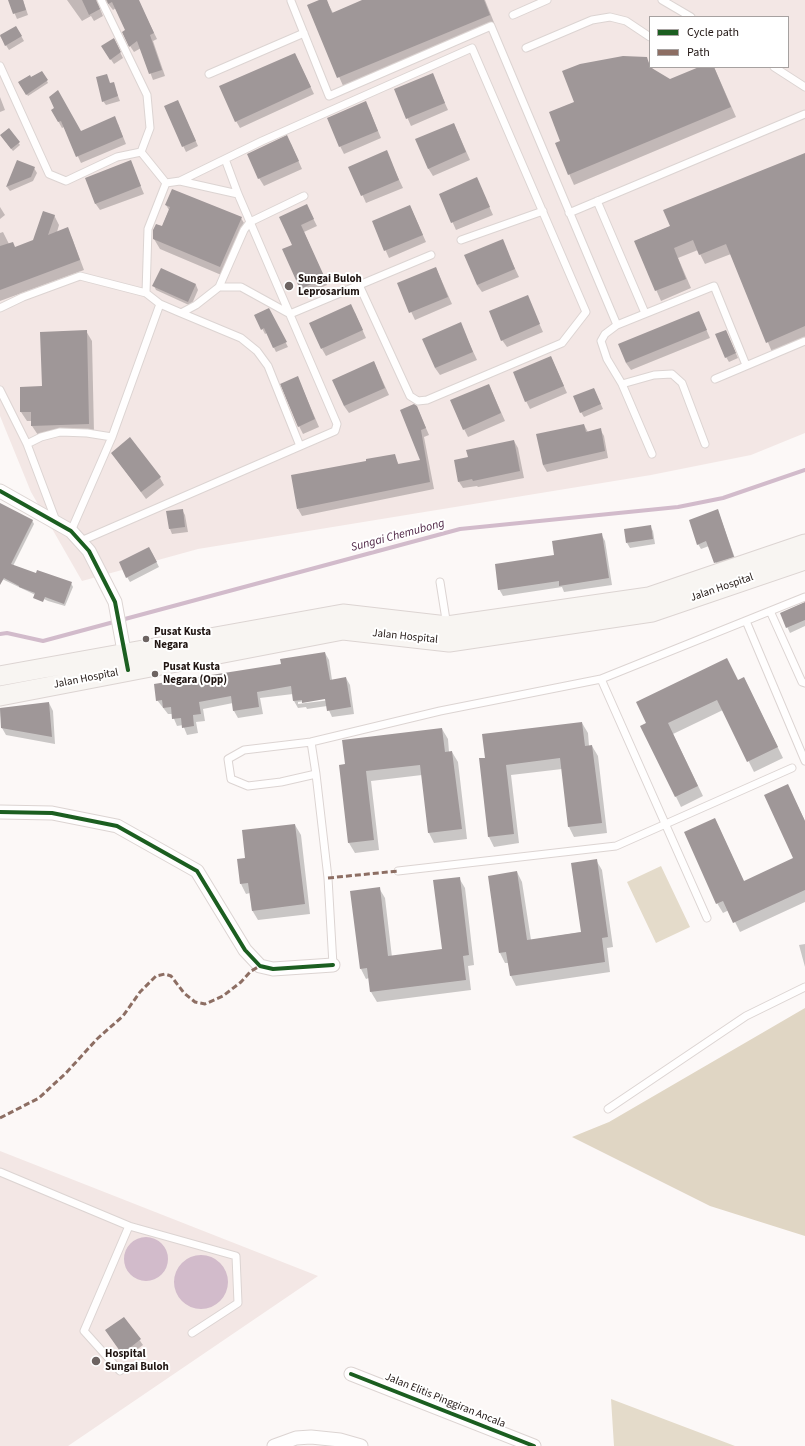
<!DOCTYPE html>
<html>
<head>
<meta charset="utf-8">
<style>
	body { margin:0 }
	#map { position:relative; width:805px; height:1446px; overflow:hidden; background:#fcf8f7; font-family:"Source Sans 3",sans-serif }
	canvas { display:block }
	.legend { position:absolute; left:649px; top:16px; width:140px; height:52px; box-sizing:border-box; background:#fff; border:1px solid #a6a1a0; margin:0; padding:5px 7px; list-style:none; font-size:12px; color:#201512 }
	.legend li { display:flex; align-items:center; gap:8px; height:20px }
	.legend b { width:20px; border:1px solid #a6a1a0 }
</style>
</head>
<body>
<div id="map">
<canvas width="805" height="1446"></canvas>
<ul class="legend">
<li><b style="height:5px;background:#1b5e20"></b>Cycle path</li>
<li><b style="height:5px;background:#8d6e63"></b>Path</li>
</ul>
</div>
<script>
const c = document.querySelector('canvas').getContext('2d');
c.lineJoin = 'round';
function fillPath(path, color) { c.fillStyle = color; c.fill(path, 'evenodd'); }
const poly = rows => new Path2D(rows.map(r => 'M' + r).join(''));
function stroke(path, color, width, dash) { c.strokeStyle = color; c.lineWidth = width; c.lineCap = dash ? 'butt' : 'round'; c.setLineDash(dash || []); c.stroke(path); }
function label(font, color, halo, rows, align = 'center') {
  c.font = font + ' "Source Sans 3",sans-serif'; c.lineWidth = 4; c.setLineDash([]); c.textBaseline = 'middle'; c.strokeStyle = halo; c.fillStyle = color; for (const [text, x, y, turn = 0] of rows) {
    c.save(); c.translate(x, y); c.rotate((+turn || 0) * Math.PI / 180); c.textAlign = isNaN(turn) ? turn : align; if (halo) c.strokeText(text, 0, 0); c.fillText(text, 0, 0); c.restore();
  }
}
fillPath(poly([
	[0,0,805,0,805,433,751,455,651,475,198,549,82,581,31,492,0,416],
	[650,17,788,17,788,67,650,67],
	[0,1151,318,1276,68,1446,0,1446]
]), '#f3e7e5');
fillPath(poly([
	[661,866,690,927,656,943,627,882],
	[611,1399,735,1446,614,1446]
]), '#e4dbca');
fillPath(poly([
	[805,1008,805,1236,710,1206,572,1137,609,1122]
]), '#e0d6c4');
fillPath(poly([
	'124 1259a22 22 0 1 1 44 0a22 22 0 1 1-44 0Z',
	'174 1282a27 27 0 1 1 54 0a27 27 0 1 1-54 0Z'
]), '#d2bbcb');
fillPath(poly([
	[9,0,23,0,28,15,17,19],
	[67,0,138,0,157,39,153,41,165,76,153,80,141,48,134,52,130,46,123,32,126,30,116,8,113,10,106,1,102,2,99,6,103,16,94,21,91,16,82,21],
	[322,0,326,0,333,13,365,0,485,0,495,25,344,88,308,6],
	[16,27,24,41,9,50,0,36],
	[116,44,123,58,114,64,105,51],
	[295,54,314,94,240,128,236,121],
	[646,58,654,71,670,80,702,67,714,67,736,117,574,185,556,144,562,141,575,102],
	[42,72,48,83,28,96,19,83],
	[432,74,448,110,411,126,395,90],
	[113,83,120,101,106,105,103,101,110,84],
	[0,97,5,110,0,112],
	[180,106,198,146,186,152,165,107],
	[369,109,381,138,344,154,340,146],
	[52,110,80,132,118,124,126,144,81,163,64,127,62,128],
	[454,124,470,160,433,176,428,168],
	[8,129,20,145,13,151,2,137],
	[291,144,302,169,264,186,259,178],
	[386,152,403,188,366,203,350,167],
	[805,154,805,339,772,352,731,254,705,264,698,250,678,258,691,288,661,301,635,241,671,226],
	[130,161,144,194,100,210,95,203],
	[18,162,34,168,37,173,33,181,10,191,7,187],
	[477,179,493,215,456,230,440,194],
	[166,205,241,218,247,228,226,277,160,249,154,239,162,227,169,210],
	[410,206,426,242,389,258,373,222],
	[0,207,5,215,0,219],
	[310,212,317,226,304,232,327,285,305,295,284,250,293,245,280,217],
	[54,215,59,225,57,232,67,229,72,238,84,270,0,301,0,233,3,232,9,244,15,248,34,241],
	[502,241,519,277,482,292,477,285],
	[436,268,452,304,415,320,398,284],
	[196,285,198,290,191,306,156,290,154,286],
	[527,296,543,332,507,347,502,340],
	[268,309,288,347,276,352,267,333,265,334,255,315],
	[355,313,366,338,326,356,322,349],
	[699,313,710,338,631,370,626,363],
	[460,323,477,360,440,375,435,368],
	[86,331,92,341,94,433,38,435,32,426,32,421,27,421,21,412],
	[726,331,738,358,729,362,726,357],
	[551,357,567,393,530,409,526,401],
	[374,362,389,395,349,413,344,406],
	[301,385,319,427,303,434,299,426],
	[489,385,505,421,468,437,464,429],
	[594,389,603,409,584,417,581,412],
	[417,407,429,435,424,437,434,489,302,516,298,509,368,462,394,455,399,465,421,461],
	[584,425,588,432,600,429,604,436,608,458,547,472,543,465,538,435],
	[514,441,518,448,524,478,478,487,477,486,463,488,459,482,469,458],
	[112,453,160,478,164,485,146,499],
	[0,505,32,520,34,524,13,566,36,575,71,583,73,587,65,606,48,601,0,578],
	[182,510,185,515,188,532,172,534,170,529,167,512],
	[718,511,736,561,718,568,709,546,701,549,698,544],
	[650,526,653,531,655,544,630,548,627,543],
	[601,534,605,541,612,585,564,592,562,587,503,596,499,589,556,556],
	[152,553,159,567,130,582,127,577],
	[805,603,805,626,790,633,781,614],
	[325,653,329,660,332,680,346,678,350,685,354,714,332,717,327,706,307,709,306,707,298,708,294,701,293,694,260,698,263,714,238,718,234,711,233,703,203,709,205,721,196,722,198,733,187,735,183,725,177,726,172,714,168,714,157,700],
	[330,698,330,700,298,704,298,702],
	[744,678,783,758,754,772,723,710,673,734,703,796,681,807,642,727],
	[49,703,53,711,55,744,6,735,2,728,0,709],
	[582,723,588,733,589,746,592,746,598,756,607,833,574,837,569,827,562,769,511,775,519,843,494,847,489,837,486,759],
	[442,729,448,739,449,752,452,752,458,762,467,839,434,843,429,833,422,775,371,781,379,850,355,853,349,843,346,765],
	[788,786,805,821,805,902,740,932,729,910,723,913,717,903,715,819,744,882,794,859],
	[295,825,301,835,310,914,258,920,252,910,250,893,246,894,241,884,247,859],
	[596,860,602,870,613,947,607,948,610,972,516,986,511,976,509,963,505,963,500,953,489,877,517,872,522,882,531,940,582,932],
	[459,878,465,888,474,965,468,966,471,990,377,1002,371,992,369,978,366,979,361,969,351,892,379,888,385,898,392,957,443,950],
	[805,944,805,967,799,945],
	[124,1318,143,1345,126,1358,109,1335]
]), '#0003');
stroke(poly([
	[0,634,7,633,43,641,460,529,678,507,723,498,805,470]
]), '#d2bbcb', 4);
fillPath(poly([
	[8,0,23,0,26,10,13,14],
	[82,0,96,0,100,9,89,15],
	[107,0,139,0,154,33,150,35,162,70,149,74,137,41,129,47,122,32,125,30,112,2,108,4],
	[319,0,327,0,332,13,362,0,484,0,490,15,337,78,307,5],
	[16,26,22,36,5,46,0,35],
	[114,38,121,52,110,60,101,46],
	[295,53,311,87,235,122,219,86],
	[623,56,647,57,650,67,670,79,699,67,714,67,731,107,568,175,555,143,560,141,549,112,574,102,562,71,580,64],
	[42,71,48,80,26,95,18,82,30,75,31,77],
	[433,73,445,103,406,119,394,89],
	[107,74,110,83,114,82,118,96,102,102,96,77],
	[58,90,81,131,115,116,123,137,76,157,61,121,58,122,51,110,54,108,49,97],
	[178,100,196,141,182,147,164,106],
	[366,101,378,131,339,147,327,118],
	[454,123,466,152,428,169,415,139],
	[9,128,20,142,11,149,0,135],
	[287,135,299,161,258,179,247,154],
	[387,150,399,180,361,196,348,167],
	[805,153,805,326,766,343,726,244,699,255,693,240,674,248,686,279,655,291,634,241,670,226,663,210],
	[17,160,35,167,31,177,6,187],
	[131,160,141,186,95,204,85,178],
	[477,177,490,207,451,223,439,194],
	[172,189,242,217,220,267,153,239,153,230,156,224,162,226,170,207,165,205],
	[307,204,314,219,301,225,325,278,300,289,282,249,292,245,279,217],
	[410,205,423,235,384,251,372,221],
	[43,211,55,215,48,235,68,227,80,260,0,290,0,246,13,242,15,247,33,240],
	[503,239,515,269,477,285,464,255],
	[436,267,448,297,409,313,397,283],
	[161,268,196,284,188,302,152,286],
	[528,295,540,324,501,341,489,311],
	[351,304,363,330,321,349,309,323],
	[269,308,287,342,273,348,264,328,261,330,254,315],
	[699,311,707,330,626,363,618,344],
	[461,322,473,352,435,368,422,339],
	[87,330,89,424,31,426,31,412,20,412,20,387,42,386,40,332],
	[726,330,736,353,725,358,715,334],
	[551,356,564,386,525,402,513,372],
	[374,361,385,388,344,406,332,380],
	[298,376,315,419,298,427,280,384],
	[489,384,501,413,463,430,450,400],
	[594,388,601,404,580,413,573,396],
	[414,404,417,406,426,428,421,430,430,482,297,509,291,475,366,461,366,459,395,454,398,464,420,460,400,410],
	[584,424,586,432,601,428,605,451,543,465,536,434],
	[130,437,161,477,141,492,111,453],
	[514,440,520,471,473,481,472,479,458,482,454,460,468,457,466,450],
	[0,503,33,520,11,564,36,573,37,570,72,582,64,604,45,597,43,602,33,598,35,593,19,587,19,586,4,578,0,585],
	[183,509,185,527,169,529,166,511],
	[718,509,734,557,714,563,706,541,697,545,689,520],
	[651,525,653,539,626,543,624,529],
	[602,533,609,578,559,586,559,581,498,590,495,564,554,555,552,541],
	[149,547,157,562,126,578,119,562],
	[805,602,805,620,786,628,780,613],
	[325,652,330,680,346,677,351,707,327,711,325,699,302,703,302,700,293,701,291,686,257,692,259,707,233,711,231,696,199,702,201,714,193,715,194,726,182,728,181,718,172,719,171,707,163,708,162,700,156,701,154,684,281,664,280,659],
	[727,658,738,680,744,677,778,747,747,762,717,700,668,723,698,786,675,797,640,726,646,723,636,702],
	[49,702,52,737,1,728,0,708],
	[582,722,585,746,592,745,602,823,568,827,560,758,506,765,514,834,488,837,479,758,485,758,482,734],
	[442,728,445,752,452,751,462,829,428,833,420,765,366,771,374,840,348,843,339,765,345,764,342,740],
	[788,784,805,821,805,890,733,923,723,901,716,904,684,832,715,818,744,881,793,858,764,795],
	[295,824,305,904,252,911,248,883,240,884,237,859,245,858,242,830],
	[597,859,608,937,602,938,605,962,510,976,506,952,499,953,488,876,517,871,527,940,581,932,571,863],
	[460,877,469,955,463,956,466,980,370,992,367,968,360,969,350,891,380,887,388,956,442,949,433,880],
	[124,1317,141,1339,122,1354,105,1330]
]), '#9f9798');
const service = poly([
	[101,0,147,95,150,128,141,152],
	[662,0,691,17],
	[291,1,329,96,491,26,617,325],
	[513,15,547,0],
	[526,48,592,20,610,17,626,21,650,37],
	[0,66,49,174,66,181,117,157,141,152,166,183],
	[774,67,805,87],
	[209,74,304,33],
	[180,181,238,194],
	[166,183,180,181,262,141,472,48,586,312,562,343,427,400,418,401,410,396,359,285],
	[597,201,645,313],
	[569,213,805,114],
	[461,240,543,211],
	[219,287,241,287,290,314,431,255],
	[146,293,148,229,166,183],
	[0,308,23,297,80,276,146,293,160,304,181,313,196,305,219,287,244,230,250,222,304,196],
	[181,313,241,338,257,351,268,366,300,446],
	[715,379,805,341],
	[622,384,654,375,672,374,682,383,705,444],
	[0,390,27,444,56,521],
	[27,444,41,437,60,432,87,433,112,437],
	[652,454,622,384,607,359,601,341,605,334,617,325,714,286,746,365],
	[71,531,112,437,160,304],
	[81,541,335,431,337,424,238,194,225,159],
	[440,582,447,626],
	[770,611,802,682,805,683],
	[746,621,805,761],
	[601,679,707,918],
	[311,742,316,774,328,878,333,965],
	[316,774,281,782,248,786,231,779,228,759,244,750,311,742,440,711,601,679,805,597],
	[398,871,616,846,792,768],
	[608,1109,746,1016,805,987],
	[0,1172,129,1226,236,1256,238,1303,192,1333],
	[120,1371,84,1331,129,1226]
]);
const minor = poly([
	[0,491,71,531,89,551,115,602,126,662],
	[0,812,52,813,117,826,197,871,245,950,260,966,273,969,333,965],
	[351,1374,534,1446],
	[274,1446,296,1438,311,1437,340,1440,361,1446]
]);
const secondary = poly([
	[0,676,343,614,447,626,649,597,805,544],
	[0,696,343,630,449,642,652,612,805,560]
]);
stroke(service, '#dcd4d2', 9);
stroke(minor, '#dcd4d2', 15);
stroke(secondary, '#dcd4d2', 21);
stroke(service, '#fffefe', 7);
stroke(minor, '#fffefe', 13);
stroke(secondary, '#f8f5f2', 19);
stroke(poly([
	[328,878,398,871],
	[0,1118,39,1098,66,1073,97,1039,123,1016,140,992,156,976,165,974,171,976,184,993,195,1002,205,1004,223,996,241,982,251,971,260,966]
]), '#8d6e63', 3, [6, 3]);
stroke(poly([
	[0,491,71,531,89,551,115,602,128,670],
	[0,812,52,813,117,826,197,871,245,950,260,966,273,969,333,965],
	[351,1374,534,1446]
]), '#1b5e20', 4);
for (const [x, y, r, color] of [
	[289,286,5,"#6d6462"],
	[146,639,4,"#6d6462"],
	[155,674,4,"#6d6462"],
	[96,1361,5,"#6d6462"]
]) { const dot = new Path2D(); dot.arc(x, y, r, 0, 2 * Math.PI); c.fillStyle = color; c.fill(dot); stroke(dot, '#fff', 1.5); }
label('bold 11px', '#201512', '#fff', [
	["Sungai Buloh",298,280],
	["Leprosarium",298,293],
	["Pusat Kusta",154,633],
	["Negara",154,646],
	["Pusat Kusta",163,668],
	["Negara (Opp)",163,681],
	["Hospital",105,1355],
	["Sungai Buloh",105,1368]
], 'left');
label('11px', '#201512', '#fff', [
	["Jalan Hospital",722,588,-19],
	["Jalan Hospital",405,637,6],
	["Jalan Hospital",86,679,-11],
	["Jalan Elitis Pinggiran Ancala",445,1401,22]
]);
label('italic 12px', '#4f2646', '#fff', [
	["Sungai Chemubong",398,536,-15]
]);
</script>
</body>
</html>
